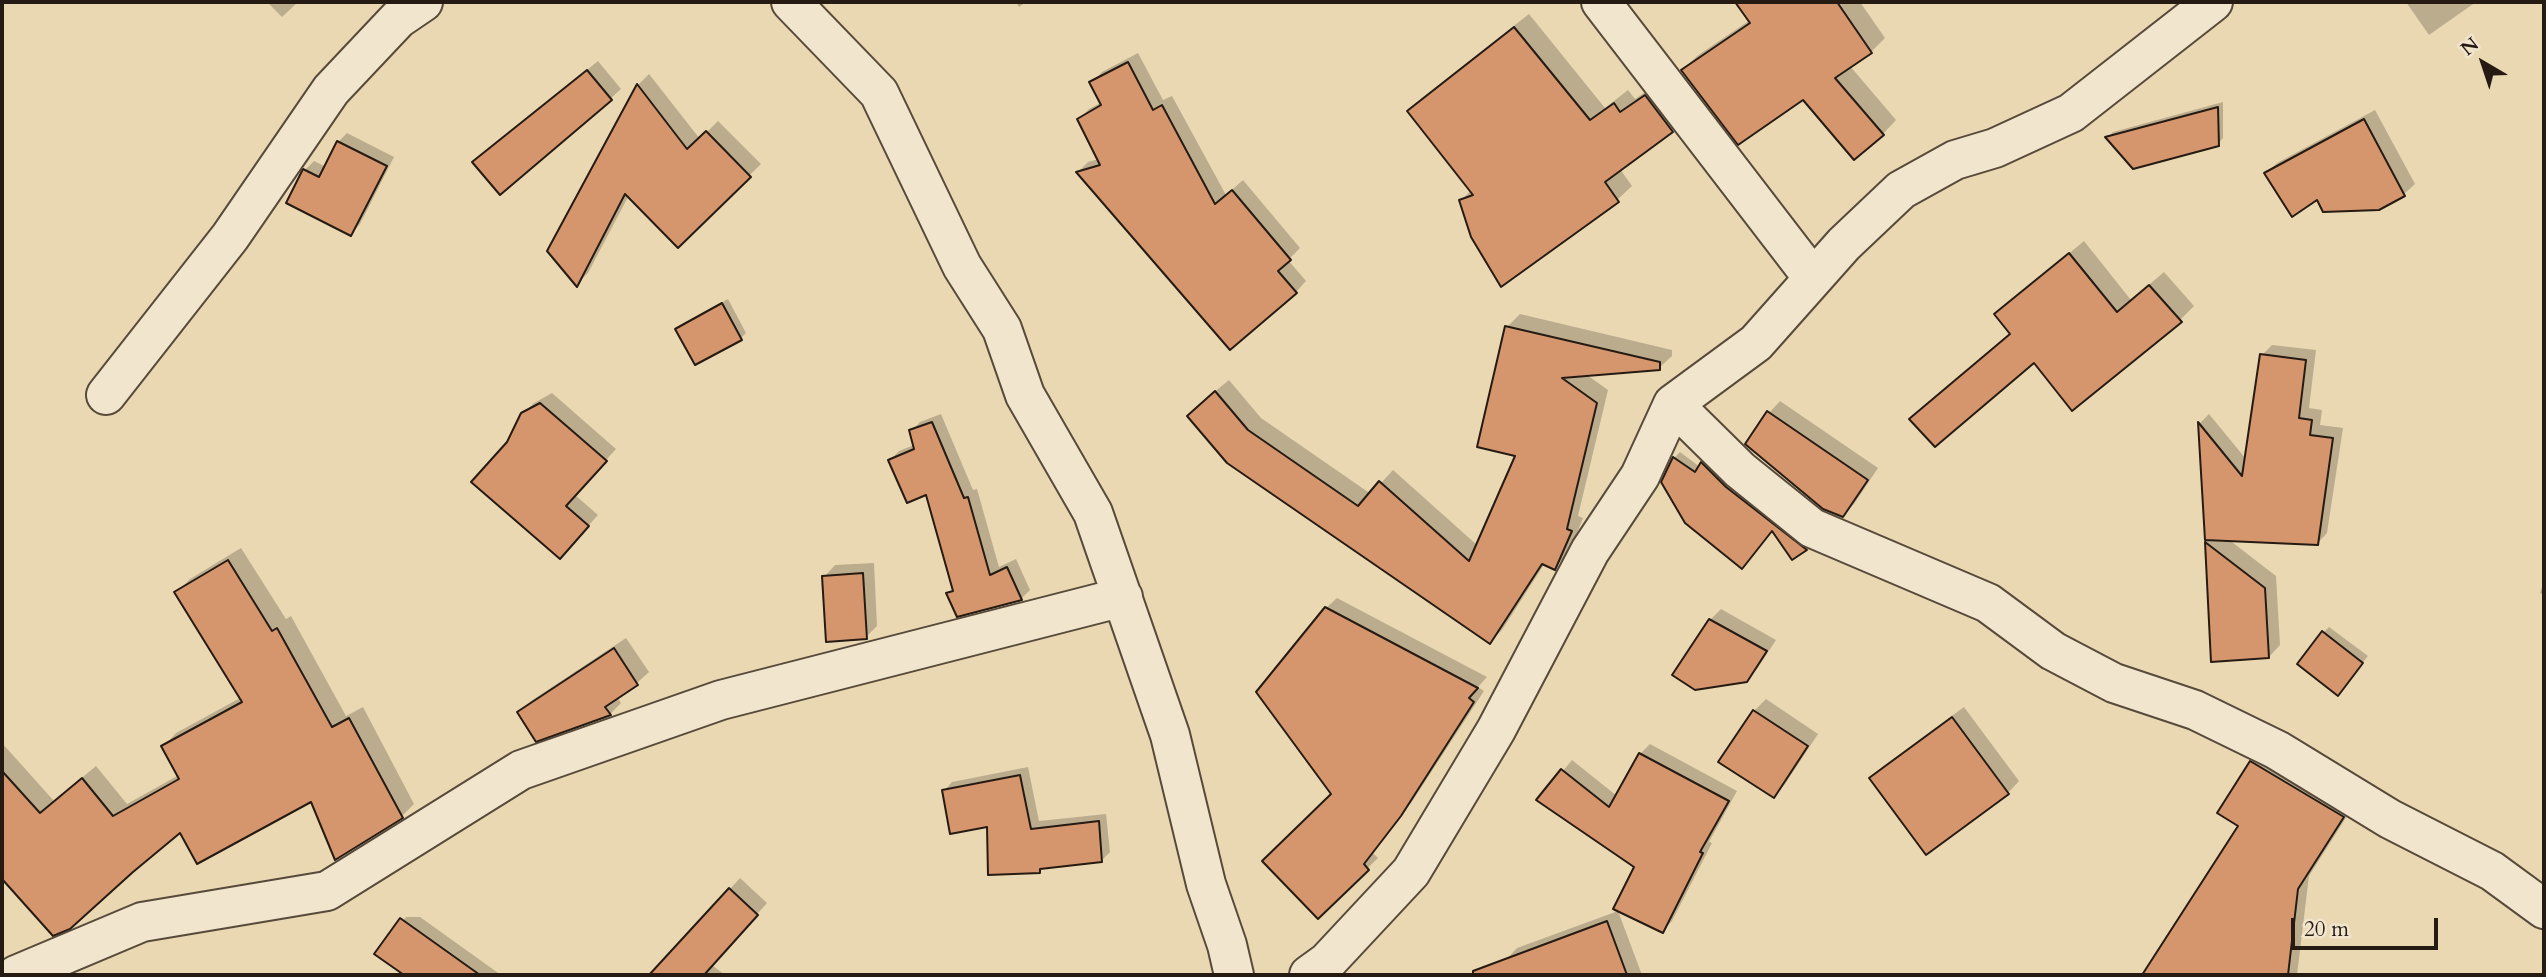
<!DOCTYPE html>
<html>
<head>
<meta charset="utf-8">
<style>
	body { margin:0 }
	#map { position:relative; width:2546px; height:977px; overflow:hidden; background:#ead8b2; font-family:Cardo,serif }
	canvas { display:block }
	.frame { position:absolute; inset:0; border:4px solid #261b13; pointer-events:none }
	.north { position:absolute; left:2448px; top:28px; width:70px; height:70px; -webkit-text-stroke:5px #f1e6cd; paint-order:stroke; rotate:321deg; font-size:19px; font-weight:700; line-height:28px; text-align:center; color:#261b13 }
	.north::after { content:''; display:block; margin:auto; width:24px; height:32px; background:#261b13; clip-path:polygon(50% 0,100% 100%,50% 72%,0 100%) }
	.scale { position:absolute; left:2291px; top:918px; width:147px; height:32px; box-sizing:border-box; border:4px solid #261b13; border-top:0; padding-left:9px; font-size:21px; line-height:24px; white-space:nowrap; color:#261b13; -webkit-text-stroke:5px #f1e6cd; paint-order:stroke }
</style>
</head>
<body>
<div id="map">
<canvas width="2546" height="977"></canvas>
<div class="frame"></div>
<div class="north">N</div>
<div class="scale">20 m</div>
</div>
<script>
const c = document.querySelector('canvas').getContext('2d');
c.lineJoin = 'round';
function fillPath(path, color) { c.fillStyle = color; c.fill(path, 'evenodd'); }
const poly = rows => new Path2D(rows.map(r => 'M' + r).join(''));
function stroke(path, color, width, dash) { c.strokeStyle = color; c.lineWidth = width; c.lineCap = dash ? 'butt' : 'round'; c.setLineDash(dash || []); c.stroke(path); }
fillPath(poly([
	[267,2,298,2,282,17],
	[1016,2,1026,2,1019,7],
	[1737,2,1860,2,1885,38,1871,52,1850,66,1896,120,1883,134,1804,98,1683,70,1697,56,1750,20],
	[2406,2,2476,2,2429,35],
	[1529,14,1605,108,1628,90,1635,99,1660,82,1686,117,1672,131,1620,169,1632,186,1617,200,1461,201,1471,190,1409,111,1423,97],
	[1138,53,1163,100,1172,96,1226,195,1243,180,1300,248,1288,260,1306,281,1296,292,1078,172,1088,162,1099,159,1079,119,1089,109,1102,102,1092,83,1102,72],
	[598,61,621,89,610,99,474,162],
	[649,74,700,139,718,121,761,164,678,245,629,195,588,273,577,284,549,251,638,85],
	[2223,102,2223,138,2218,144,2108,137,2113,132],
	[2375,110,2415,184,2404,194,2378,209,2318,198,2267,173,2277,163],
	[347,133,394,157,360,224,351,233,305,170,314,161,326,167,338,142],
	[2084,241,2131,300,2164,272,2194,306,2180,320,2034,361,1912,419,2011,332,1996,314],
	[728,299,746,333,741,338,677,330,682,324],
	[1520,314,1672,350,1672,356,1659,368,1587,375,1608,390,1578,516,1583,518,1568,555,1555,567,1545,563,1502,630,1490,642,1201,403,1229,380,1261,418,1371,494,1393,470,1477,545,1517,455,1507,327],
	[2272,345,2316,350,2309,408,2322,410,2320,425,2343,428,2327,533,2317,544,2228,539,2276,576,2280,645,2269,657,2213,660,2206,542,2210,539,2206,538,2200,423,2209,414,2246,459,2262,355],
	[552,393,616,449,575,495,598,515,570,546,508,443,523,414,534,403],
	[1780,401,1878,468,1854,504,1842,515,1769,413],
	[941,414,973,490,977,489,999,567,1016,559,1030,590,1021,599,948,594,954,588,928,493,890,460,899,451,914,445,911,431,920,422],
	[1680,452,1700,467,1707,458,1811,543,1792,558,1773,529,1663,482,1674,458],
	[241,548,286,619,291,616,346,716,363,707,414,804,401,817,312,799,181,830,53,934,2,876,2,743,54,801,96,766,127,804,179,775,163,747,176,733,242,697,176,593,190,579],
	[874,563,877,626,866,637,824,577,835,565],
	[2544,581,2544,595,2540,593],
	[1337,598,1487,677,1478,687,1484,691,1411,803,1373,853,1378,858,1318,916,1334,794,1326,608],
	[1721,609,1776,640,1757,669,1746,681,1710,620],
	[2329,627,2368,656,2343,688,2324,632],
	[626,638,649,672,637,683,617,697,621,703,610,714,519,712,531,701],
	[1766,699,1818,734,1785,784,1774,796,1721,761,1754,711],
	[1964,707,2019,781,2008,793,1871,778,1882,767],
	[1650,744,1737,791,1709,842,1712,843,1672,921,1662,931,1636,867,1539,800,1572,760,1617,796,1640,754],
	[2262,751,2354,805,2309,876,2297,975,2244,975,2258,866,2194,964,2182,975,2155,958,2240,826,2251,762],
	[1028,767,1039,821,1106,814,1110,852,1101,861,1043,867,1039,871,988,825,944,791,952,782],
	[740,878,767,903,712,965,725,975,673,975,678,968,674,951],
	[1618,911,1642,975,1512,975,1506,960,1517,948],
	[406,917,420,917,501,975,407,975,377,954]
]), '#0003');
const building = poly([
	[1735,2,1837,2,1872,53,1835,78,1884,135,1854,160,1803,100,1738,145,1681,70,1750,23,1735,2],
	[1514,27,1590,120,1614,103,1620,112,1645,95,1673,132,1605,182,1619,202,1501,287,1471,237,1459,200,1473,195,1407,111,1514,27],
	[1128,62,1153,110,1162,105,1215,204,1232,190,1291,260,1278,271,1297,293,1230,350,1076,172,1100,165,1077,119,1101,105,1089,82,1128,62],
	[587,70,612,100,500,195,472,162,587,70],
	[637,84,687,149,706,131,751,177,678,248,625,194,577,287,547,251,637,84],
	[2218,107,2219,146,2133,169,2105,137,2218,107],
	[2364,119,2405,196,2379,210,2323,212,2317,200,2292,217,2264,173,2364,119],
	[337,141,387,166,351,236,286,203,303,169,319,177,337,141],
	[2069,253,2117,312,2149,285,2182,322,2072,411,2034,363,1935,447,1909,419,2010,334,1994,314,2069,253],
	[722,303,742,340,695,365,675,329,722,303],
	[1505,326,1660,362,1660,370,1562,378,1597,403,1567,529,1572,531,1555,570,1542,564,1490,644,1227,463,1187,416,1215,391,1248,430,1358,506,1379,481,1469,561,1515,456,1477,447,1505,326],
	[2260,354,2306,360,2299,418,2312,420,2310,435,2333,438,2318,545,2205,540,2198,422,2242,476,2260,354],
	[540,403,607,461,566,506,589,526,560,559,471,482,507,442,521,413,540,403],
	[1767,411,1868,480,1843,517,1823,509,1745,444,1767,411],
	[932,422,964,498,968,497,990,575,1007,567,1022,600,957,617,946,593,953,591,926,495,907,503,888,460,914,449,909,430,932,422],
	[1673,457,1695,472,1701,462,1726,487,1807,550,1792,560,1772,531,1742,569,1685,523,1661,482,1673,457],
	[2205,542,2265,588,2269,658,2211,662,2205,542],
	[228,560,272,631,277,628,332,727,349,718,403,818,335,860,311,802,197,864,180,833,133,872,70,929,53,936,2,879,2,771,40,813,82,778,113,816,179,779,161,746,242,702,174,592,228,560],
	[863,573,867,639,826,642,822,576,863,573],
	[1325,607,1478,688,1469,698,1474,702,1401,816,1364,864,1369,870,1318,919,1262,861,1331,794,1256,692,1325,607],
	[1709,619,1767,651,1747,682,1695,690,1672,675,1709,619],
	[2322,631,2363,663,2338,696,2297,664,2322,631],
	[614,648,638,685,605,707,611,715,536,742,517,712,614,648],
	[1753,710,1808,746,1774,798,1718,762,1753,710],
	[1952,717,2009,794,1926,855,1869,778,1952,717],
	[1639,753,1729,801,1700,852,1703,853,1663,933,1613,909,1634,867,1536,800,1561,769,1609,807,1639,753],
	[2250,761,2344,817,2298,889,2288,975,2142,975,2238,826,2217,813,2250,761],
	[1020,775,1031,829,1099,821,1102,862,1040,869,1040,873,988,875,987,827,950,834,942,790,1020,775],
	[729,888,758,915,704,975,649,975,729,888],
	[400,918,480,975,404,975,374,954,400,918],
	[1607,921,1627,975,1473,975,1473,971,1607,921]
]);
fillPath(building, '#d5966d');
stroke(building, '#261b13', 2);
const street = poly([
	[791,2,879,93,962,266,1002,329,1025,395,1093,513,1170,735,1206,884,1227,945,1234,975],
	[1601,2,1813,278],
	[106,395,230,237,331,90,398,19,423,2],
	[1673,404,1740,470,1812,528,1988,603,2053,651,2114,683,2195,710,2277,750,2390,819,2492,871,2544,909],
	[16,975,142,922,327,891,521,770,721,700,1123,597],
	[1309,975,1327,962,1411,872,1496,730,1590,551,1640,476,1673,404,1756,343,1844,244,1901,190,1955,160,1995,148,2071,113,2213,2]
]);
stroke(street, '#574a3b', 42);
stroke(street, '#f1e6cd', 38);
</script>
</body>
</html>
